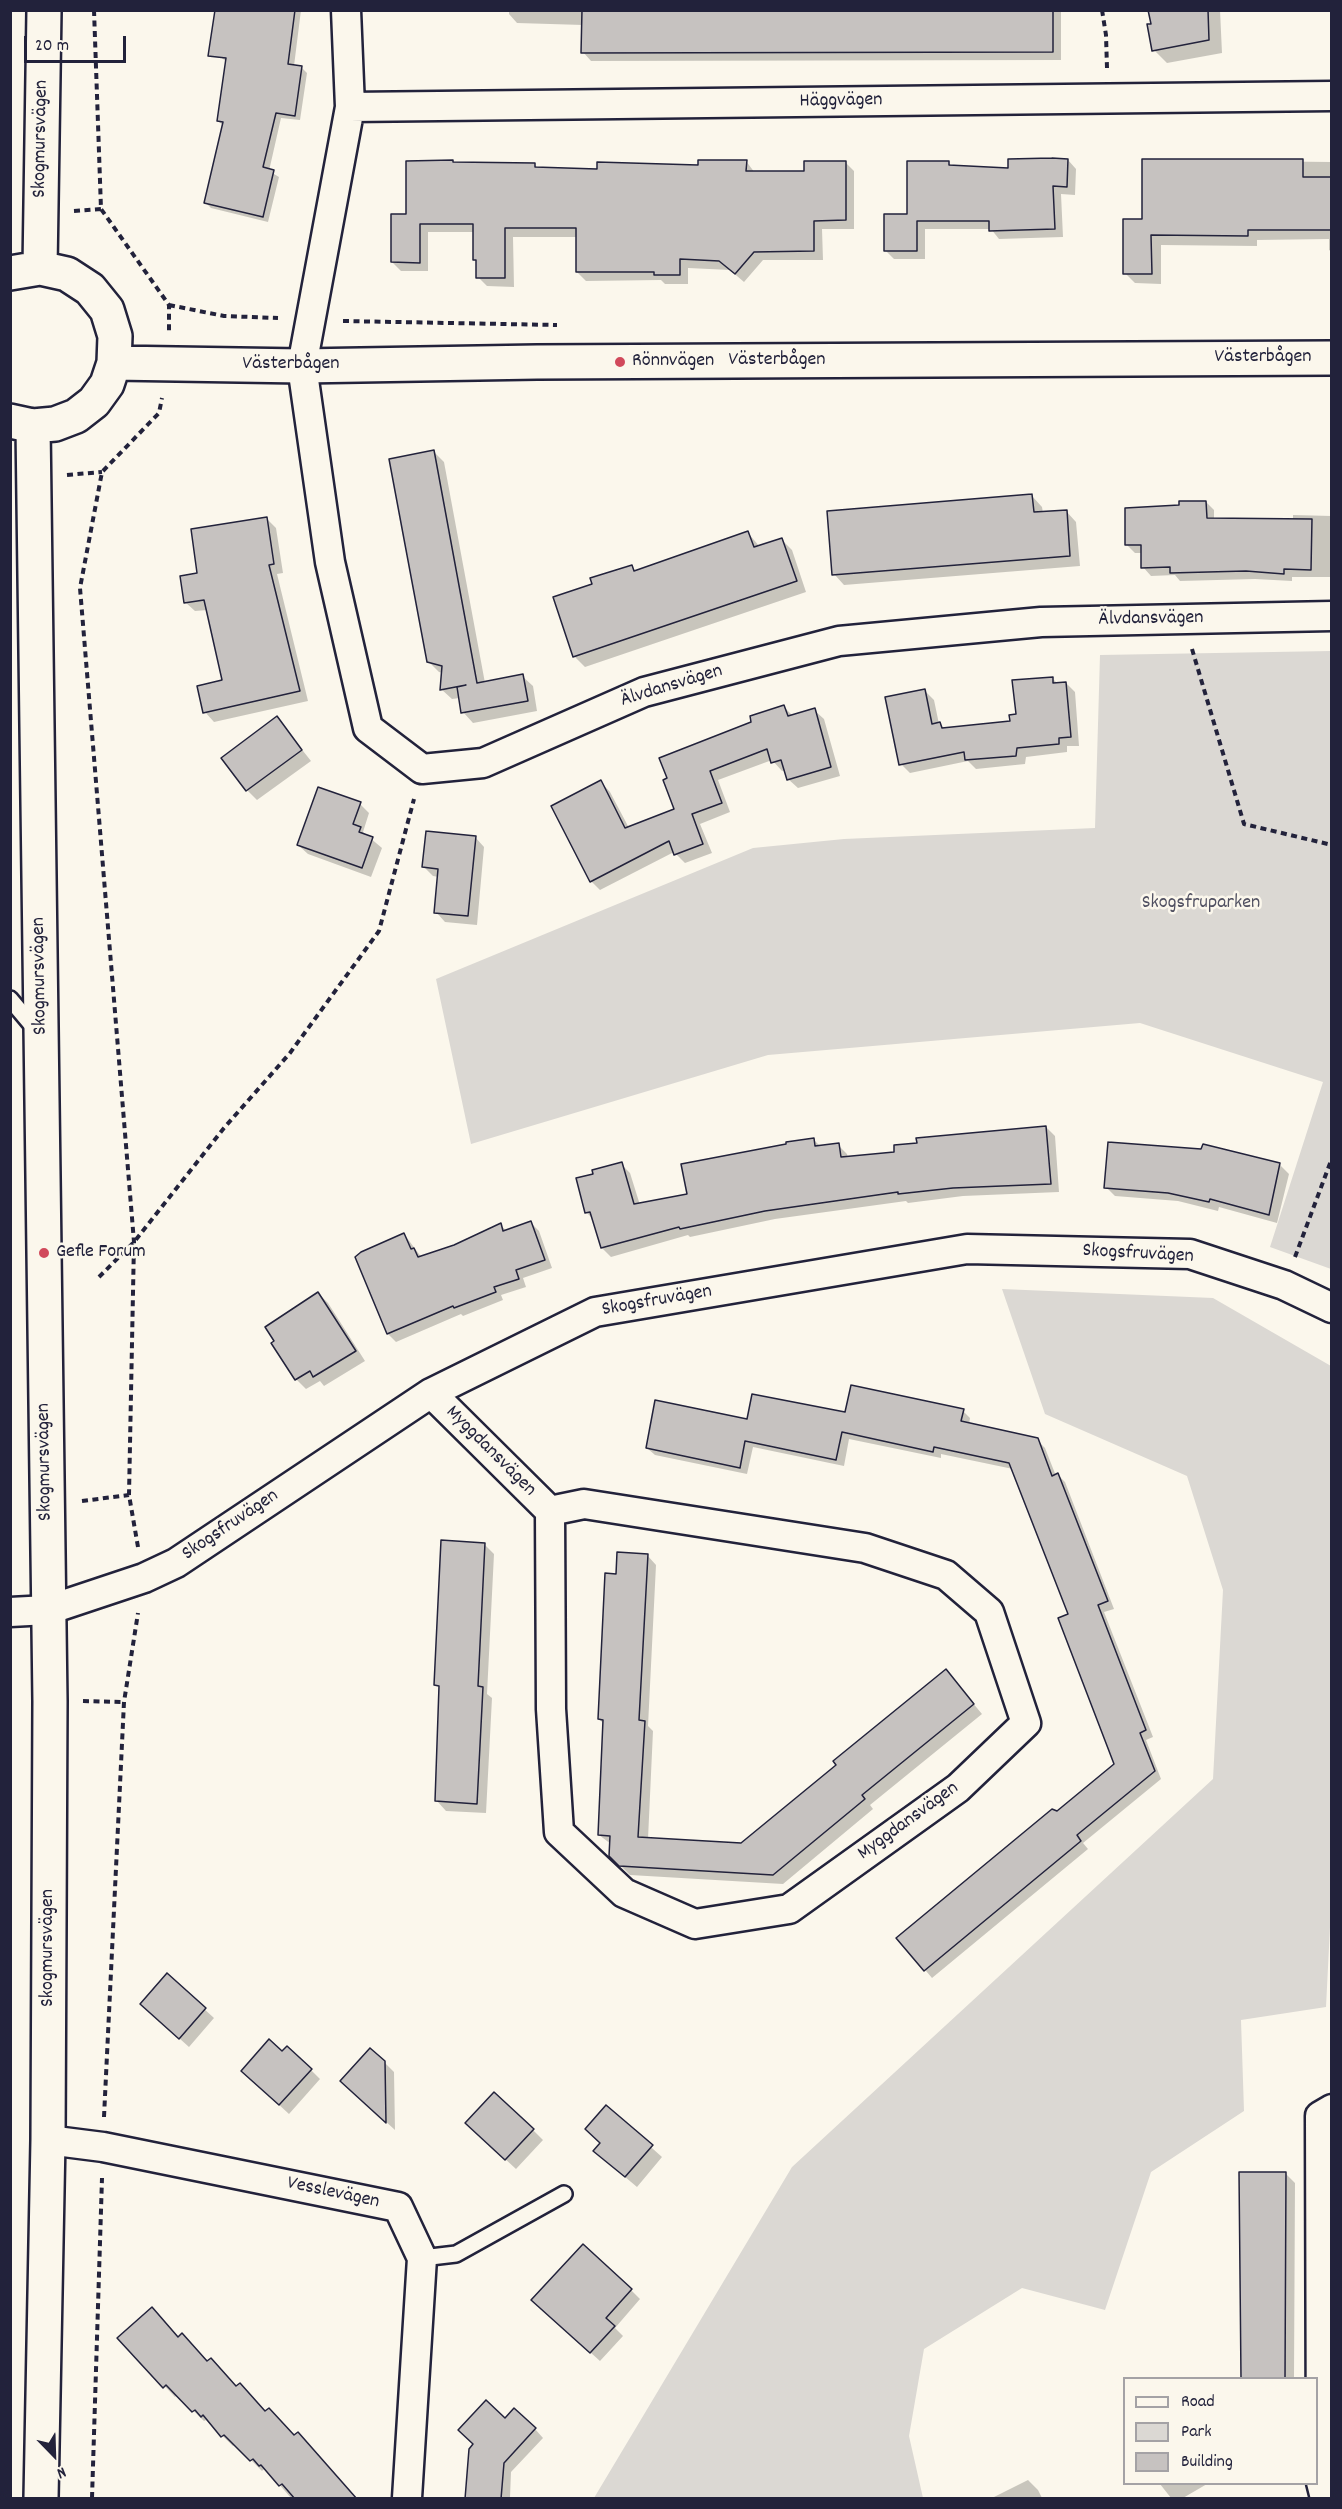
<!DOCTYPE html>
<html>
<head>
<meta charset="utf-8">
<style>
	body { margin:0 }
	#map { position:relative; width:1342px; height:2509px; overflow:hidden; background:#fbf7ec; font-family:Dekko,sans-serif }
	canvas { display:block }
	.frame { position:absolute; inset:0; border:12px solid #22223b; pointer-events:none }
	.legend { position:absolute; left:1123px; top:2377px; width:195px; height:108px; box-sizing:border-box; background:#fbf7ec; border:2px solid #a4a2a5; margin:0; padding:8px 10px; list-style:none; font-size:18px; color:#22223b }
	.legend li { display:flex; align-items:center; gap:12px; height:30px }
	.legend b { width:30px; border:2px solid #a4a2a5 }
	.north { position:absolute; left:24px; top:2425px; width:60px; height:60px; -webkit-text-stroke:4px #fbf7ec; paint-order:stroke; rotate:157deg; font-size:16px; font-weight:700; line-height:24px; text-align:center; color:#22223b }
	.north::after { content:''; display:block; margin:auto; width:21px; height:27px; background:#22223b; clip-path:polygon(50% 0,100% 100%,50% 72%,0 100%) }
	.scale { position:absolute; left:24px; top:36px; width:102px; height:27px; box-sizing:border-box; border:3px solid #22223b; border-top:0; padding-left:8px; font-size:18px; line-height:21px; white-space:nowrap; color:#22223b; -webkit-text-stroke:4px #fbf7ec; paint-order:stroke }
</style>
</head>
<body>
<div id="map">
<canvas width="1342" height="2509"></canvas>
<div class="frame"></div>
<ul class="legend">
<li><b style="height:8px;background:#fbf7ec"></b>Road</li>
<li><b style="height:16px;background:#dbd8d3"></b>Park</li>
<li><b style="height:16px;background:#c6c2c0"></b>Building</li>
</ul>
<div class="north">N</div>
<div class="scale">20 m</div>
</div>
<script>
const c = document.querySelector('canvas').getContext('2d');
c.lineJoin = 'round';
function fillPath(path, color) { c.fillStyle = color; c.fill(path, 'evenodd'); }
const poly = rows => new Path2D(rows.map(r => 'M' + r).join(''));
function stroke(path, color, width, dash) { c.strokeStyle = color; c.lineWidth = width; c.lineCap = dash ? 'butt' : 'round'; c.setLineDash(dash || []); c.stroke(path); }
function label(font, color, halo, rows, align = 'center') {
  c.font = font + ' Dekko,sans-serif'; c.lineWidth = 5; c.setLineDash([]); c.textBaseline = 'middle'; c.strokeStyle = halo; c.fillStyle = color; for (const [text, x, y, turn = 0] of rows) {
    c.save(); c.translate(x, y); c.rotate((+turn || 0) * Math.PI / 180); c.textAlign = isNaN(turn) ? turn : align; if (halo) c.strokeText(text, 0, 0); c.fillText(text, 0, 0); c.restore();
  }
}
fillPath(poly([
	[1331,651,1331,1269,1270,1247,1323,1082,1140,1023,768,1055,471,1144,436,979,753,848,844,839,1095,828,1100,655],
	[1002,1289,1213,1298,1331,1366,1332,1887,1326,2007,1241,2020,1244,2111,1151,2172,1105,2310,1022,2288,924,2349,909,2436,923,2498,594,2498,792,2167,1213,1779,1223,1590,1187,1476,1045,1414]
]), '#dbd8d3');
fillPath(poly([
	[224,10,301,10,294,66,301,67,307,73,300,120,281,118,269,171,279,177,268,222,211,208,205,202,224,126,218,121,227,62,219,56],
	[509,10,1061,10,1061,60,591,61,583,52,583,25,517,23,509,14],
	[1150,10,1220,10,1222,53,1167,63,1154,50],
	[1068,160,1076,169,1075,195,1061,194,1063,237,999,239,991,229,925,229,925,259,894,259,885,250,948,162,953,167,1010,170],
	[1144,160,1332,162,1332,252,1329,250,1329,239,1257,240,1257,246,1161,245,1161,284,1135,283,1125,273,1143,220],
	[746,161,755,173,806,173,845,162,854,171,854,229,822,229,823,260,763,260,744,282,730,270,688,268,688,284,665,284,661,280,586,281,577,272,577,237,513,237,514,287,487,286,478,277,478,262,475,259,475,232,428,232,428,271,401,271,392,262,407,215,535,165,539,169,598,170,700,166],
	[434,452,444,462,485,683,522,676,533,686,537,711,473,723,463,712,460,698,452,699,441,689,443,673,439,672,428,661],
	[1032,496,1042,507,1043,513,1066,511,1076,522,1080,566,844,585,834,574],
	[1206,502,1214,510,1214,520,1293,521,1293,515,1332,516,1332,577,1292,577,1292,581,1255,579,1180,581,1175,575,1151,576,1143,567,1143,553,1135,553,1126,544,1180,506],
	[267,519,276,528,283,573,277,574,308,701,214,722,205,712,224,681,208,610,195,611,185,602,199,574],
	[748,533,760,547,782,540,792,550,806,592,585,667,574,656,594,585,631,566,636,571],
	[1052,678,1058,684,1066,683,1075,692,1079,746,1067,746,1067,752,1026,757,1025,764,976,769,968,761,910,773,901,764,925,691,934,700,939,724,945,729,1012,723],
	[784,707,793,716,814,710,824,719,840,776,798,788,788,779,786,770,782,771,772,760,718,780,730,812,700,824,712,853,685,863,674,852,600,890,591,881,601,782,610,792,629,828,676,810,664,781,753,723],
	[277,718,311,761,257,800,247,790],
	[360,804,369,813,363,832,382,848,371,877,308,854,298,845],
	[475,837,484,847,477,925,445,922,436,912,439,877,433,876,424,867],
	[1046,1127,1055,1136,1059,1192,963,1196,908,1203,906,1201,775,1219,690,1237,688,1235,611,1257,602,1248,594,1220,587,1213,595,1175,621,1164,630,1173,640,1205,689,1195,814,1140,821,1147,838,1145,847,1154,848,1158,896,1154],
	[1204,1146,1280,1165,1289,1174,1277,1223,1219,1207,1218,1211,1178,1201,1115,1196,1106,1187,1202,1151],
	[531,1223,539,1231,552,1268,523,1278,526,1287,501,1295,503,1300,463,1316,461,1314,396,1342,388,1334,404,1234,422,1258,454,1247,500,1225,507,1231],
	[318,1293,328,1303,365,1361,324,1386,320,1381,306,1389,296,1379],
	[963,1411,970,1418,969,1425,1037,1440,1045,1448,1056,1476,1058,1475,1065,1482,1114,1609,1104,1612,1153,1737,1146,1740,1161,1779,1083,1843,1088,1849,932,1978,898,1938,1116,1764,1070,1615,1013,1469,941,1454,941,1458,849,1439,844,1466,753,1447,747,1474,655,1455,647,1448,748,1421,846,1414],
	[484,1544,494,1554,487,1694,492,1698,486,1813,446,1811,437,1801,441,1689,436,1684],
	[647,1555,656,1565,648,1726,653,1731,648,1839,741,1844,838,1765,946,1671,982,1714,870,1805,873,1809,783,1884,630,1875,610,1855,611,1844,599,1835,604,1724,599,1719,617,1576],
	[167,1975,214,2018,189,2047,151,2013],
	[384,2062,394,2072,395,2130,351,2090],
	[311,2070,320,2079,289,2114,252,2080],
	[606,2107,662,2157,637,2187,606,2161,602,2143],
	[533,2130,543,2140,516,2169,478,2134],
	[1286,2174,1295,2183,1294,2378,1242,2378],
	[631,2290,640,2299,615,2328,623,2336,600,2361,543,2310],
	[152,2309,179,2338,266,2412,356,2498,291,2498,271,2475,264,2469,262,2471,235,2444,233,2446,206,2420,204,2421,177,2395,175,2397,119,2338],
	[505,2420,535,2429,543,2438,511,2472,510,2498,467,2498,475,2445],
	[1028,2480,1038,2490,1042,2498,992,2498],
	[1160,2484,1207,2484,1183,2498,1171,2498]
]), '#0003');
const building = poly([
	[215,10,295,10,288,64,302,66,295,116,276,113,263,167,274,170,263,217,204,203,223,122,217,121,226,58,208,56,215,10],
	[582,10,1053,10,1053,52,581,53,582,10],
	[1148,10,1208,10,1209,40,1152,51,1147,24,1151,24,1148,10],
	[1052,158,1068,159,1067,187,1053,186,1055,229,989,231,989,221,917,221,917,251,884,251,884,214,907,214,907,161,949,161,949,165,1008,168,1008,159,1052,158],
	[1142,159,1303,159,1303,177,1332,177,1332,230,1248,230,1248,236,1151,235,1152,274,1123,274,1123,219,1142,219,1142,159],
	[453,160,453,162,535,163,535,167,597,169,597,162,698,165,698,160,747,160,746,171,804,171,804,161,846,161,846,220,814,221,814,251,754,252,735,274,719,261,680,259,680,275,654,275,654,272,576,272,576,228,505,228,505,278,476,278,476,260,473,260,473,224,420,224,420,263,391,262,391,214,406,214,406,161,453,160],
	[434,450,477,683,523,674,528,701,461,713,457,687,466,685,440,690,442,666,427,662,389,459,434,450],
	[1032,494,1034,512,1067,510,1070,556,832,575,827,511,1032,494],
	[1179,501,1206,501,1207,518,1312,519,1311,570,1284,569,1284,574,1246,571,1170,573,1170,567,1141,568,1141,545,1125,545,1125,508,1179,505,1179,501],
	[267,517,274,564,269,565,300,691,203,713,197,686,222,680,204,600,184,603,180,576,197,573,191,529,267,517],
	[748,531,754,547,782,538,797,581,573,657,553,597,592,584,590,578,632,565,634,571,748,531],
	[1053,677,1053,683,1066,682,1071,737,1059,738,1059,744,1017,748,1016,756,965,760,964,752,899,765,885,697,925,689,932,724,940,722,942,728,1010,721,1009,715,1016,714,1012,680,1053,677],
	[784,705,788,716,815,708,831,767,787,780,781,760,771,763,767,749,710,771,722,803,692,814,703,844,674,855,669,841,590,882,551,806,601,780,625,828,674,809,663,780,667,778,659,758,751,722,750,716,784,705],
	[277,716,302,750,246,791,221,758,277,716],
	[318,787,361,802,353,824,361,827,359,832,373,837,362,868,297,845,318,787],
	[426,831,476,836,468,916,434,913,438,869,422,867,426,831],
	[1046,1126,1051,1184,953,1188,898,1194,898,1192,765,1211,680,1229,679,1227,601,1248,590,1212,585,1213,576,1178,593,1174,592,1170,622,1162,634,1204,687,1194,681,1164,786,1144,786,1142,814,1138,815,1146,839,1143,841,1157,894,1152,894,1145,917,1143,916,1138,1046,1126],
	[1108,1142,1201,1149,1203,1144,1280,1163,1269,1215,1210,1199,1209,1202,1168,1193,1104,1188,1108,1142],
	[531,1221,545,1260,516,1270,519,1279,494,1287,496,1292,454,1308,453,1306,387,1334,355,1257,361,1252,404,1233,411,1249,414,1248,418,1257,454,1245,501,1223,503,1231,531,1221],
	[318,1292,356,1351,313,1377,310,1371,295,1380,271,1343,274,1341,265,1327,318,1292],
	[851,1385,964,1409,961,1421,1038,1438,1052,1476,1058,1473,1108,1601,1098,1605,1146,1730,1140,1733,1155,1771,1077,1835,1081,1841,924,1971,896,1938,1052,1809,1057,1811,1114,1764,1058,1618,1068,1614,1009,1463,934,1447,933,1452,842,1432,836,1460,745,1441,740,1468,646,1448,655,1400,747,1419,752,1394,845,1412,851,1385],
	[441,1540,485,1543,478,1686,483,1687,477,1804,435,1801,439,1686,434,1685,441,1540],
	[617,1552,648,1554,639,1720,645,1721,638,1837,741,1843,836,1765,833,1761,946,1669,974,1704,862,1795,865,1799,773,1875,619,1866,609,1856,610,1836,598,1835,603,1720,598,1719,605,1573,616,1574,617,1552],
	[167,1973,206,2008,179,2039,140,2004,167,1973],
	[269,2039,282,2051,287,2046,312,2069,279,2105,241,2071,269,2039],
	[370,2048,385,2061,386,2123,340,2081,370,2048],
	[494,2092,534,2129,505,2160,465,2123,494,2092],
	[606,2105,653,2145,625,2177,593,2151,600,2143,585,2129,606,2105],
	[1239,2172,1286,2172,1285,2379,1241,2379,1239,2172],
	[583,2244,632,2289,606,2318,615,2326,590,2353,531,2300,583,2244],
	[152,2307,178,2337,182,2333,207,2361,211,2358,236,2386,240,2383,265,2411,269,2408,294,2435,298,2432,357,2499,295,2499,282,2484,279,2486,261,2465,259,2466,253,2459,250,2461,224,2435,221,2437,203,2415,201,2417,195,2410,192,2412,166,2385,163,2388,117,2338,152,2307],
	[486,2400,505,2418,514,2408,536,2428,504,2463,501,2499,465,2499,469,2449,473,2444,458,2430,486,2400]
]);
fillPath(building, '#c6c2c0');
stroke(building, '#22223b', 1.5);
const lane = poly([
	[10,999,36,1030],
	[422,2258,456,2254,564,2194]
]);
const street = poly([
	[346,10,350,107,302,366,330,562,368,728,422,769,483,763,644,692,839,641,1041,622,1332,616],
	[350,107,1332,96],
	[431,1393,550,1511,551,1709,559,1832,624,1893,695,1924,789,1909,958,1788,1026,1723,989,1612,946,1575,865,1548,584,1504,550,1511],
	[10,1612,48,1610,144,1578,176,1563,431,1393,595,1312,967,1249,1190,1254,1284,1285,1332,1308],
	[48,2140,103,2147,398,2207,422,2258,407,2498],
	[1325,2498,1321,2482,1320,2116,1332,2109]
]);
const secondary = poly([
	[40,268,44,10],
	[10,273,40,268,67,274,90,289,107,310,115,336,114,363,107,384,94,402,76,416,55,424,33,426,10,421],
	[114,363,302,366,537,362,1332,358],
	[33,426,50,1701,48,2140,41,2498]
]);
stroke(lane, '#22223b', 20);
stroke(street, '#22223b', 33);
stroke(secondary, '#22223b', 38);
stroke(poly([
	[94,10,101,209,169,305,169,331],
	[1102,10,1106,35,1107,68],
	[74,211,101,209],
	[169,305,224,316,278,318],
	[343,321,557,325],
	[67,475,102,472],
	[1192,649,1244,824,1332,845],
	[1295,1257,1332,1158],
	[99,1277,134,1242,224,1128,290,1053,379,931,414,799],
	[82,1501,129,1495],
	[138,1547,129,1495,134,1242,80,588,102,472,159,413,162,398],
	[83,1701,124,1702],
	[10,1722,10,1755],
	[104,2117,124,1702,138,1613],
	[92,2498,102,2178]
]), '#22223b', 4, [6, 4.5]);
stroke(lane, '#fbf7ec', 15);
stroke(street, '#fbf7ec', 28);
stroke(secondary, '#fbf7ec', 33);
for (const [x, y, r, color] of [
	[620,362,6,"#d1495b"],
	[44,1253,6,"#d1495b"]
]) { const dot = new Path2D(); dot.arc(x, y, r, 0, 2 * Math.PI); c.fillStyle = color; c.fill(dot); stroke(dot, '#fbf7ec', 2); }
label('20px', '#22223b', '#fbf7ec', [
	["Häggvägen",841,102,-1],
	["Skogmursvägen",42,139,-89],
	["Västerbågen",1263,358],
	["Västerbågen",777,361],
	["Västerbågen",291,365],
	["Älvdansvägen",1151,620,-1],
	["Älvdansvägen",672,687,-17],
	["Skogmursvägen",41,976,-91],
	["Skogsfruvägen",1138,1255,3],
	["Skogsfruvägen",657,1302,-10],
	["Myggdansvägen",490,1452,45],
	["Skogmursvägen",46,1462,-91],
	["Skogsfruvägen",231,1526,-34],
	["Myggdansvägen",909,1822,-36],
	["Skogmursvägen",49,1948,-90],
	["Vesslevägen",333,2194,12]
]);
label('20px', '#22223b', '#fbf7ec', [
	["Rönnvägen",632,362],
	["Gefle Forum",56,1253]
], 'left');
label('20px', '#505061', '#fbf7ec', [
	["Skogsfruparken",1201,904]
]);
</script>
</body>
</html>
